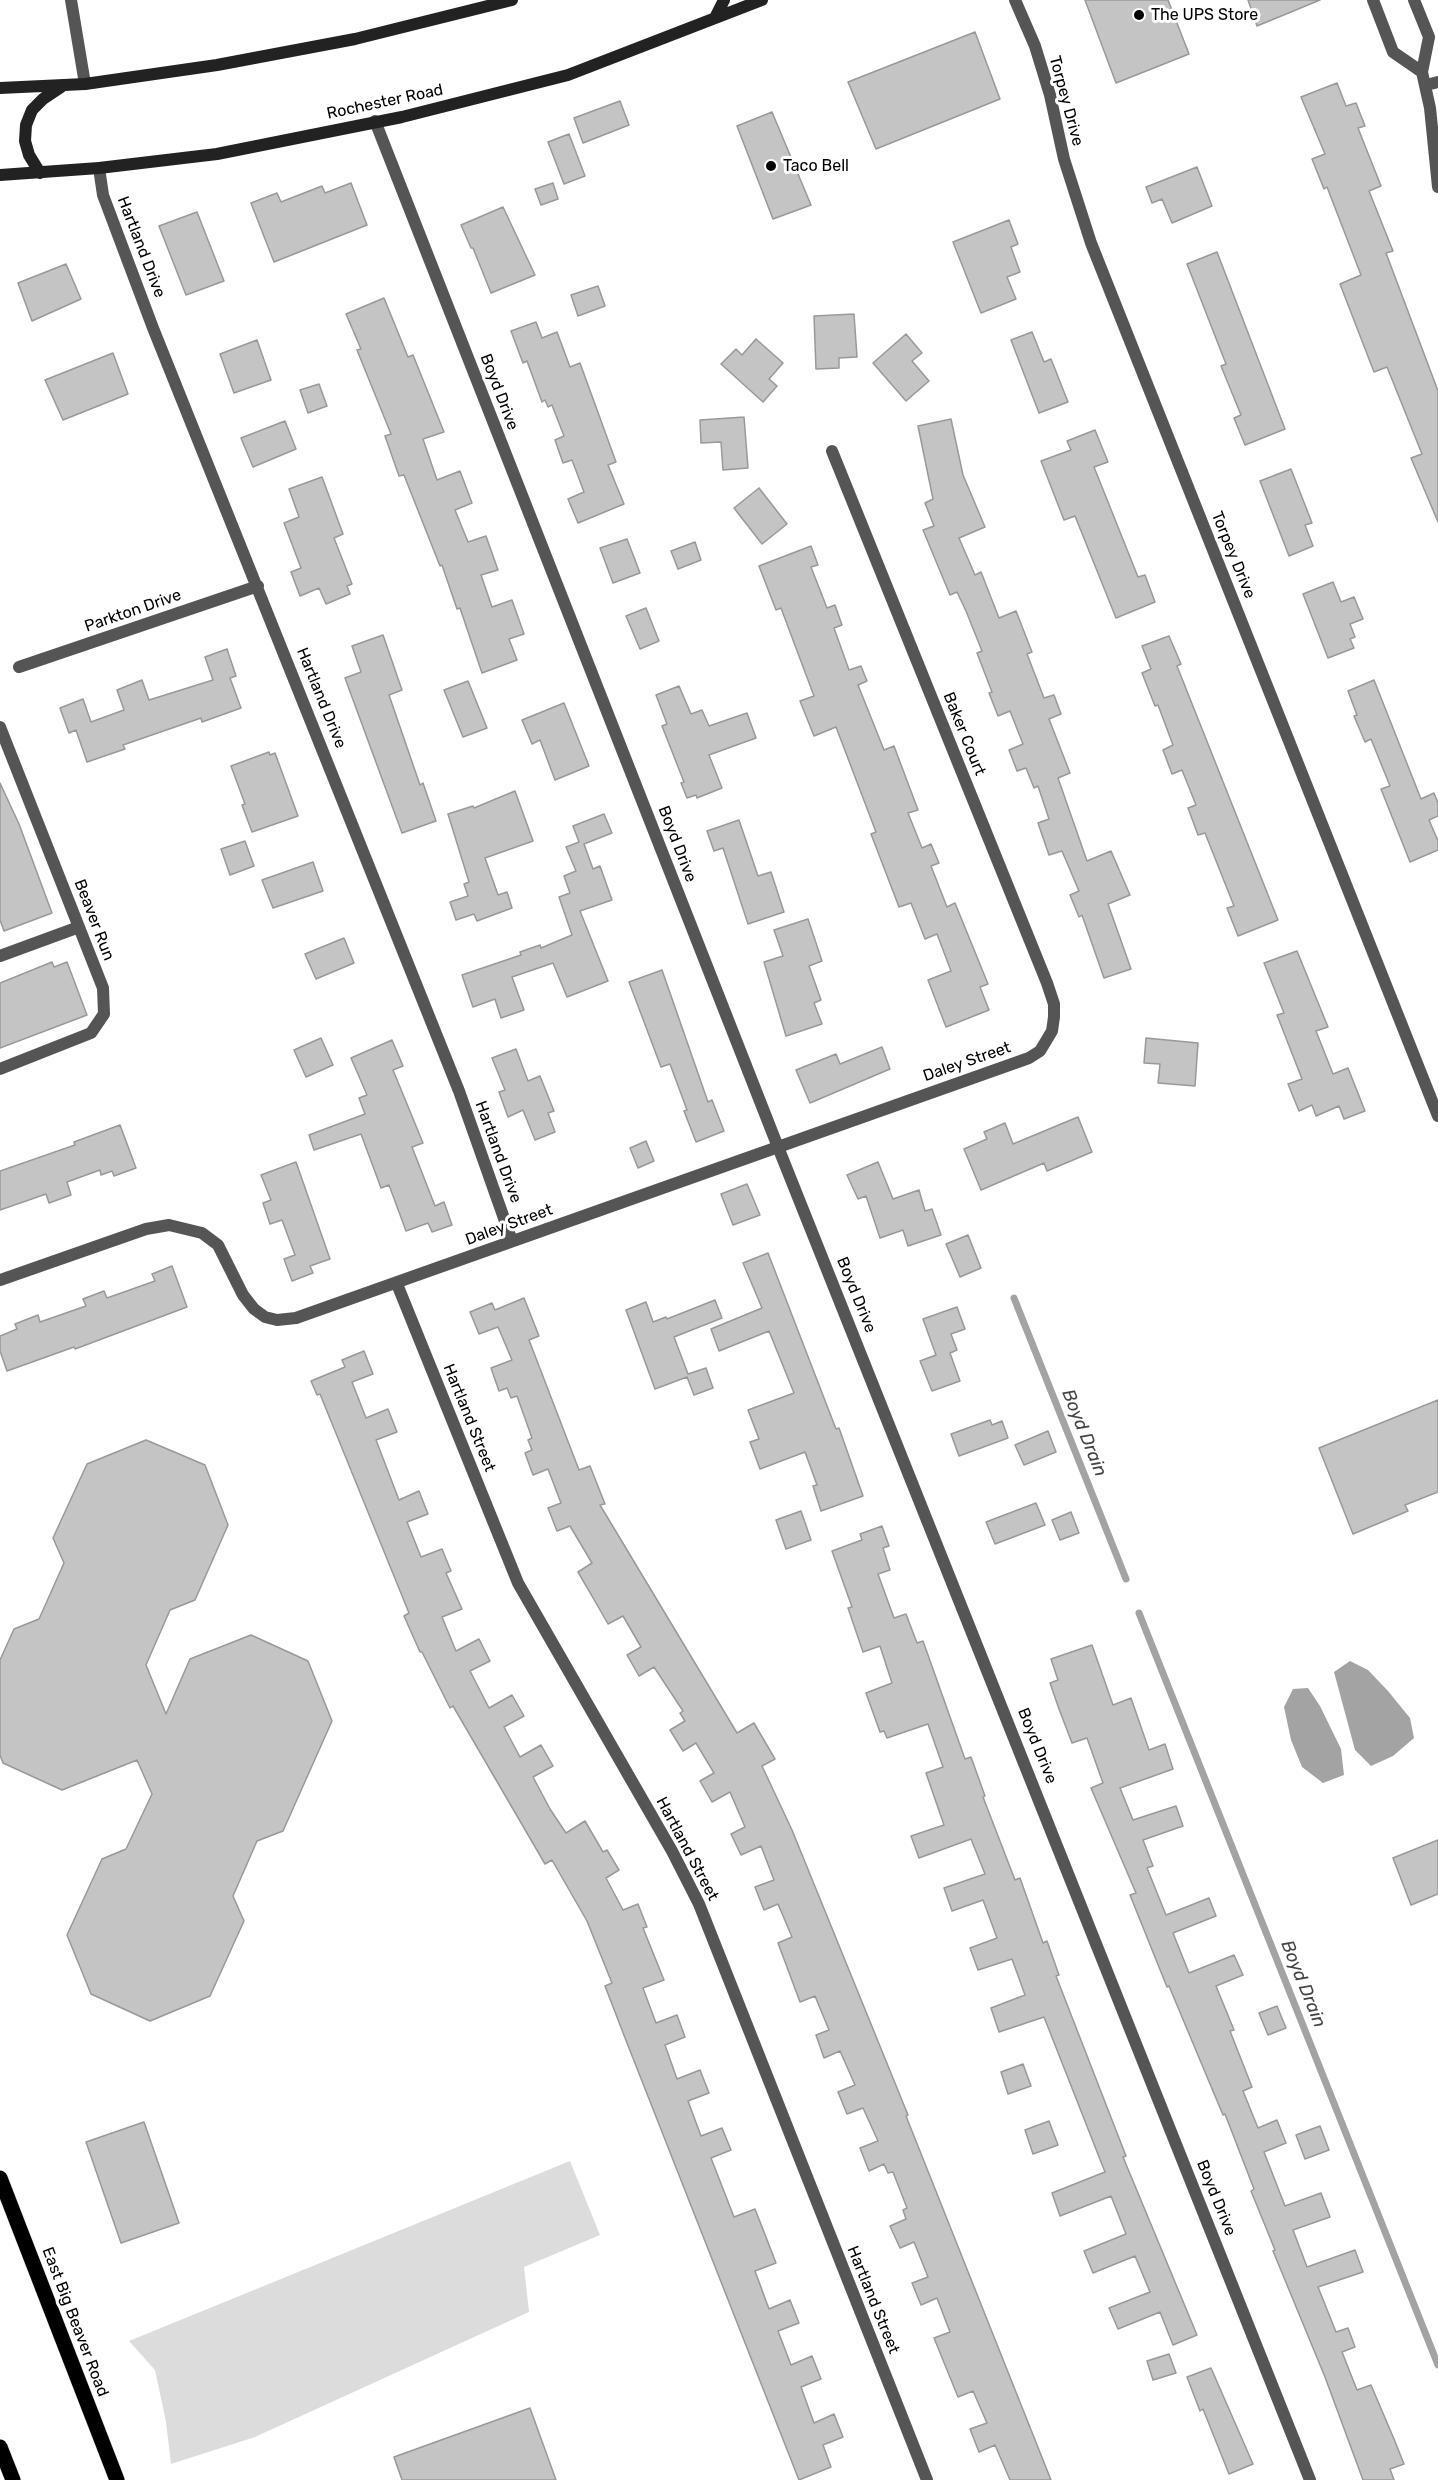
<!DOCTYPE html>
<html>
<head>
<meta charset="utf-8">
<style>
	body { margin:0 }
	canvas { display:block; background:#fff }
</style>
</head>
<body>
<canvas width="1438" height="2480"></canvas>
<script>
const c = document.querySelector('canvas').getContext('2d');
c.lineJoin = 'round';
function fillPath(path, color) { c.fillStyle = color; c.fill(path, 'evenodd'); }
const poly = rows => new Path2D(rows.map(r => 'M' + r).join(''));
function stroke(path, color, width, dash) { c.strokeStyle = color; c.lineWidth = width; c.lineCap = dash ? 'butt' : 'round'; c.setLineDash(dash || []); c.stroke(path); }
function label(font, color, halo, rows, align = 'center') {
  c.font = font + ' Rubik,sans-serif'; c.lineWidth = 6; c.setLineDash([]); c.textBaseline = 'middle'; c.strokeStyle = halo; c.fillStyle = color; for (const [text, x, y, turn = 0] of rows) {
    c.save(); c.translate(x, y); c.rotate((+turn || 0) * Math.PI / 180); c.textAlign = isNaN(turn) ? turn : align; if (halo) c.strokeText(text, 0, 0); c.fillText(text, 0, 0); c.restore();
  }
}
fillPath(poly([
	[570,2161,600,2235,524,2267,529,2312,255,2437,171,2464,166,2422,155,2370,129,2341]
]), '#dcdcdc');
fillPath(poly([
	[1350,1661,1368,1670,1388,1691,1410,1718,1414,1738,1393,1756,1371,1766,1355,1750,1334,1672],
	[1308,1688,1320,1706,1341,1749,1344,1775,1323,1783,1302,1767,1291,1740,1284,1707,1293,1689]
]), '#a3a3a3');
stroke(poly([
	[1014,1298,1126,1579],
	[1139,1613,1438,2365]
]), '#a3a3a3', 7);
const building = poly([
	[1085,0,1168,0,1189,54,1116,83,1085,0],
	[1248,0,1320,0,1257,26,1248,0],
	[975,32,1000,99,876,149,848,82,975,32],
	[1337,83,1346,106,1356,103,1365,126,1358,128,1381,186,1369,191,1393,251,1386,253,1438,391,1438,522,1411,458,1422,454,1387,367,1374,372,1340,284,1361,275,1327,187,1324,189,1312,159,1325,154,1301,97,1337,83],
	[620,101,629,125,583,143,574,118,620,101],
	[772,112,811,205,773,219,737,126,772,112],
	[569,134,585,176,564,184,548,142,569,134],
	[1197,167,1212,206,1172,223,1162,199,1152,203,1146,187,1197,167],
	[351,183,367,225,274,262,251,203,277,193,281,202,322,186,325,193,351,183],
	[553,183,558,199,541,205,535,189,553,183],
	[503,207,535,275,491,293,473,248,471,248,461,225,503,207],
	[197,212,224,281,186,295,159,226,197,212],
	[1009,220,1018,244,1011,247,1020,272,1007,277,1016,299,981,313,953,242,1009,220],
	[1217,252,1285,429,1245,445,1234,418,1241,415,1221,366,1226,364,1187,264,1217,252],
	[66,264,81,299,32,321,18,283,66,264],
	[598,286,605,306,578,316,571,295,598,286],
	[384,298,408,357,413,355,444,432,423,439,437,480,460,471,472,503,455,510,468,542,486,536,498,570,481,575,492,607,512,600,524,634,509,639,517,660,482,673,460,608,457,609,442,565,440,566,404,475,399,476,385,436,391,434,357,350,361,349,346,314,384,298],
	[854,314,857,357,839,358,839,368,816,369,814,316,854,314],
	[536,322,542,338,557,332,570,367,580,363,616,462,608,465,624,504,578,523,568,499,584,492,572,460,563,463,555,440,564,436,552,405,548,407,545,400,542,402,527,361,523,363,511,331,536,322],
	[1032,332,1044,362,1051,359,1068,402,1039,413,1011,340,1032,332],
	[906,334,922,353,912,361,929,381,906,401,873,363,906,334],
	[756,339,783,363,769,379,777,386,763,402,721,364,736,349,742,355,756,339],
	[257,340,271,380,234,393,220,354,257,340],
	[113,353,128,394,63,420,45,380,113,353],
	[319,384,327,406,308,413,300,390,319,384],
	[744,417,748,468,723,470,721,442,701,443,700,420,744,417],
	[951,419,963,475,985,527,959,538,975,575,981,572,999,618,1016,611,1032,652,1027,654,1044,698,1054,695,1061,714,1049,719,1070,773,1058,778,1087,861,1111,851,1130,895,1108,904,1131,969,1104,978,1082,915,1079,917,1070,895,1079,891,1062,851,1049,855,1038,823,1049,819,1038,786,1034,788,1026,768,1017,771,1009,750,1023,744,1010,711,998,716,989,693,992,692,977,653,982,651,966,611,957,592,950,595,923,530,934,526,925,503,933,499,918,426,951,419],
	[285,421,296,449,253,467,241,438,285,421],
	[1095,430,1108,462,1094,467,1138,577,1145,575,1155,602,1116,618,1075,516,1064,520,1041,461,1071,450,1067,441,1095,430],
	[1291,469,1312,523,1305,525,1313,546,1289,556,1260,481,1291,469],
	[322,477,343,534,334,538,352,584,347,586,350,594,326,604,319,588,300,596,291,572,301,568,284,523,299,517,289,489,322,477],
	[759,488,787,524,762,544,734,508,759,488],
	[627,539,640,573,613,583,600,548,627,539],
	[695,542,701,560,678,569,671,551,695,542],
	[811,546,818,565,811,567,827,608,835,605,842,625,834,628,849,670,861,666,867,681,858,685,884,750,894,746,918,810,908,813,922,848,931,844,939,863,931,866,947,907,955,903,988,984,980,987,989,1010,946,1027,928,980,951,971,937,934,925,939,911,903,899,907,871,834,876,832,836,727,814,736,800,701,814,696,781,608,776,610,759,566,811,546],
	[1333,582,1341,602,1354,597,1363,619,1350,624,1355,637,1350,639,1354,648,1328,658,1303,594,1333,582],
	[646,608,659,641,640,649,626,616,646,608],
	[383,635,402,690,389,695,420,785,423,783,436,821,402,833,345,678,361,672,352,646,383,635],
	[1169,636,1181,664,1177,666,1278,920,1238,936,1227,908,1234,906,1205,833,1198,835,1188,808,1196,805,1182,770,1172,774,1163,750,1173,745,1158,705,1155,706,1142,673,1151,669,1142,646,1169,636],
	[227,649,236,676,230,678,241,708,202,722,201,718,123,745,125,749,87,762,76,730,69,733,60,708,83,699,91,722,124,710,117,690,142,680,149,700,213,680,205,657,227,649],
	[1374,680,1421,799,1434,793,1438,803,1438,816,1429,820,1438,841,1438,850,1410,862,1381,789,1390,786,1371,739,1365,742,1354,716,1357,715,1348,691,1374,680],
	[468,681,487,728,463,737,444,690,468,681],
	[679,686,691,714,702,710,709,726,747,713,756,738,709,755,722,788,697,798,696,795,687,798,681,783,684,782,662,726,667,724,656,695,679,686],
	[564,703,589,766,555,780,540,740,532,744,522,720,564,703],
	[269,752,270,755,275,753,298,816,252,832,242,805,245,804,231,766,269,752],
	[0,783,19,824,52,913,4,931,0,920,0,783],
	[515,791,533,841,485,858,498,895,507,892,512,908,477,921,474,914,456,920,450,902,468,896,464,884,469,882,448,814,473,806,474,808,515,791],
	[604,814,612,833,584,844,593,869,600,866,612,900,580,911,608,981,567,997,553,963,512,977,524,1010,501,1018,495,999,473,1007,462,975,521,955,520,952,540,945,541,948,572,935,559,897,570,893,564,876,576,871,566,847,579,842,573,826,604,814],
	[739,820,758,876,771,872,784,912,748,924,723,848,714,851,707,831,739,820],
	[245,841,254,866,230,875,221,849,245,841],
	[313,862,323,891,273,908,262,880,313,862],
	[808,919,822,961,809,966,821,1000,814,1003,822,1024,786,1036,764,962,783,956,774,930,808,919],
	[344,938,354,963,316,979,305,954,344,938],
	[1297,951,1328,1027,1316,1031,1333,1074,1348,1068,1365,1111,1344,1119,1339,1106,1316,1116,1312,1105,1299,1111,1288,1084,1302,1079,1277,1015,1284,1013,1264,963,1297,951],
	[52,962,54,967,67,962,87,1015,0,1048,0,983,52,962],
	[662,970,708,1102,712,1100,724,1131,696,1142,684,1111,687,1110,670,1064,661,1067,629,982,662,970],
	[321,1038,333,1065,306,1077,294,1050,321,1038],
	[1146,1038,1198,1043,1195,1086,1158,1083,1160,1064,1144,1063,1146,1038],
	[392,1040,403,1066,393,1070,423,1143,412,1147,435,1206,444,1202,452,1225,432,1232,428,1223,406,1231,389,1185,381,1188,361,1134,314,1150,309,1135,365,1114,359,1098,367,1095,351,1058,392,1040],
	[882,1047,890,1069,810,1103,796,1070,836,1054,840,1064,882,1047],
	[516,1049,528,1081,540,1076,554,1111,548,1113,555,1132,535,1140,523,1110,508,1117,499,1092,505,1090,492,1058,516,1049],
	[1078,1117,1092,1152,1047,1171,1044,1163,981,1190,964,1149,987,1139,984,1132,1005,1123,1013,1144,1078,1117],
	[120,1125,136,1168,114,1176,112,1171,101,1175,100,1170,67,1182,71,1195,49,1203,46,1194,0,1210,0,1171,75,1145,74,1142,120,1125],
	[646,1141,654,1161,638,1168,630,1148,646,1141],
	[296,1162,330,1259,310,1266,313,1273,292,1281,284,1259,295,1255,282,1220,270,1224,263,1203,271,1200,261,1175,296,1162],
	[878,1162,893,1199,919,1190,925,1211,932,1209,941,1235,908,1246,903,1230,880,1238,866,1196,858,1199,847,1175,878,1162],
	[747,1184,760,1215,733,1225,721,1194,747,1184],
	[968,1235,981,1268,960,1277,946,1244,968,1235],
	[768,1253,836,1429,839,1428,863,1496,821,1511,813,1486,817,1485,805,1452,760,1469,750,1442,759,1439,748,1410,794,1393,769,1331,719,1351,711,1329,762,1308,743,1263,768,1253],
	[172,1266,187,1307,75,1349,74,1347,7,1371,0,1351,0,1336,17,1329,15,1324,38,1315,40,1322,86,1306,83,1299,104,1291,107,1298,155,1281,152,1274,172,1266],
	[524,1298,539,1336,529,1340,579,1470,590,1466,605,1504,600,1505,737,1733,754,1723,775,1759,762,1766,792,1830,908,2115,906,2116,1051,2480,1010,2480,995,2445,979,2452,970,2429,987,2423,973,2391,958,2397,934,2338,950,2332,937,2298,921,2305,912,2283,928,2277,914,2242,900,2248,890,2226,906,2219,903,2210,907,2208,893,2172,888,2173,884,2164,869,2171,860,2148,878,2141,863,2108,847,2114,838,2092,855,2085,840,2051,824,2058,816,2035,829,2030,815,1996,800,2002,778,1943,792,1937,778,1904,764,1910,755,1887,774,1880,761,1846,741,1855,731,1834,745,1827,730,1792,712,1802,700,1781,714,1773,696,1743,683,1751,670,1730,685,1721,680,1713,683,1711,654,1667,639,1676,627,1655,641,1647,623,1616,608,1624,596,1603,578,1572,592,1563,570,1526,557,1531,548,1508,561,1503,548,1469,533,1475,525,1453,532,1450,528,1440,532,1438,517,1396,511,1398,507,1388,499,1391,491,1368,512,1360,498,1327,479,1334,470,1312,492,1303,495,1310,524,1298],
	[715,1300,722,1318,674,1337,688,1374,706,1368,713,1388,694,1395,687,1377,655,1389,626,1310,646,1302,653,1322,666,1317,667,1319,715,1300],
	[957,1307,965,1329,951,1334,957,1350,950,1353,960,1381,932,1391,920,1361,936,1355,923,1319,957,1307],
	[364,1351,373,1374,352,1382,366,1418,388,1409,397,1432,376,1440,399,1500,419,1491,428,1514,407,1522,421,1557,442,1549,451,1571,446,1573,462,1609,442,1617,456,1651,479,1639,490,1661,470,1671,489,1708,512,1695,524,1716,504,1727,520,1757,541,1745,553,1766,533,1777,550,1809,566,1833,585,1821,603,1852,607,1850,619,1870,606,1878,623,1910,638,1904,647,1927,643,1928,664,1980,643,1988,656,2023,677,2015,685,2037,665,2045,677,2079,700,2070,709,2093,688,2101,701,2136,722,2128,731,2150,711,2158,734,2217,755,2209,764,2232,776,2263,755,2271,769,2309,790,2300,799,2323,778,2331,791,2365,812,2356,821,2379,801,2387,814,2423,834,2414,843,2437,823,2445,831,2467,799,2480,627,2043,605,1986,612,1983,587,1921,552,1860,545,1864,453,1706,450,1708,422,1652,420,1652,404,1616,409,1613,320,1394,317,1395,311,1381,345,1367,342,1360,364,1351],
	[1438,1400,1438,1492,1405,1505,1408,1511,1353,1534,1319,1448,1438,1400],
	[990,1420,992,1425,1002,1421,1008,1438,959,1456,951,1434,990,1420],
	[1048,1431,1056,1452,1024,1465,1015,1445,1048,1431],
	[146,1440,205,1465,228,1525,195,1600,170,1610,146,1665,166,1714,190,1659,251,1635,308,1661,332,1721,283,1831,257,1841,233,1896,244,1921,210,1996,150,2021,91,1994,67,1935,102,1859,126,1849,152,1794,137,1760,62,1790,3,1763,0,1755,0,1660,14,1629,39,1619,64,1563,53,1538,87,1464,146,1440],
	[1036,1503,1045,1525,995,1544,986,1522,1036,1503],
	[801,1511,811,1540,786,1549,776,1520,801,1511],
	[1071,1512,1079,1533,1060,1540,1052,1520,1071,1512],
	[882,1526,889,1546,883,1548,890,1570,878,1574,894,1618,906,1614,917,1643,923,1641,965,1759,971,1757,985,1796,983,1797,1015,1880,1020,1878,1043,1943,1047,1941,1059,1975,1056,1976,1126,2156,1123,2157,1197,2335,1173,2345,1160,2312,1118,2329,1109,2308,1150,2292,1135,2256,1093,2273,1084,2251,1126,2234,1111,2196,1060,2216,1052,2193,1105,2172,1044,2017,999,2032,991,2008,1025,1995,1012,1959,978,1970,970,1948,997,1938,983,1900,952,1911,944,1888,985,1874,971,1839,919,1858,911,1836,944,1825,926,1773,943,1767,928,1724,887,1738,884,1731,880,1732,866,1693,892,1683,880,1646,863,1652,848,1608,852,1607,832,1551,862,1540,860,1534,882,1526],
	[1092,1645,1113,1705,1131,1698,1149,1750,1165,1744,1173,1769,1120,1788,1133,1820,1176,1806,1183,1826,1143,1840,1153,1866,1147,1868,1166,1915,1209,1898,1216,1916,1173,1933,1189,1973,1234,1955,1243,1975,1216,1986,1234,2030,1230,2031,1252,2087,1243,2091,1258,2128,1277,2120,1286,2143,1264,2152,1285,2206,1321,2193,1330,2217,1293,2230,1307,2267,1355,2250,1363,2272,1318,2287,1336,2332,1348,2328,1355,2347,1342,2352,1357,2390,1371,2385,1394,2439,1404,2464,1390,2469,1394,2480,1363,2480,1325,2377,1273,2251,1275,2250,1251,2191,1254,2189,1225,2114,1223,2115,1169,1986,1167,1987,1130,1895,1136,1893,1091,1788,1103,1783,1087,1738,1072,1743,1059,1709,1050,1683,1058,1680,1051,1659,1092,1645],
	[1438,1840,1438,1894,1411,1905,1393,1858,1438,1840],
	[1277,2006,1286,2028,1268,2035,1259,2013,1277,2006],
	[1023,2064,1031,2086,1008,2094,1001,2072,1023,2064],
	[1049,2121,1058,2145,1033,2154,1025,2130,1049,2121],
	[144,2122,179,2223,121,2243,86,2142,144,2122],
	[1320,2126,1329,2150,1305,2159,1296,2135,1320,2126],
	[1169,2354,1176,2373,1153,2380,1147,2361,1169,2354],
	[1211,2368,1253,2464,1229,2474,1203,2409,1200,2411,1187,2377,1211,2368],
	[530,2408,556,2480,402,2480,394,2457,530,2408]
]);
fillPath(building, '#c4c4c4');
stroke(building, '#999', 1.5);
const primary = poly([
	[0,2178,117,2480],
	[0,2447,13,2480]
]);
stroke(primary, '#dbdbdb', 16);
stroke(poly([
	[71,0,85,84],
	[1015,0,1035,46,1050,95,1064,159,1091,243,1438,1116],
	[1373,0,1393,52,1422,72],
	[1414,0,1429,37,1422,72,1430,108,1438,187],
	[1426,85,1438,82],
	[375,121,778,1147,1310,2480],
	[99,168,103,195,153,328,459,1091,512,1241],
	[19,667,258,586],
	[0,727,103,988,104,1014,91,1033,0,1069],
	[0,956,79,927],
	[0,1280,146,1229,169,1225,202,1233,218,1245,243,1295,254,1309,265,1317,277,1320,296,1318,1029,1058,1040,1051,1052,1031,1054,1017,1054,1004,1047,983,832,451],
	[397,1284,518,1583,672,1851,699,1904,927,2480]
]), '#555', 12);
stroke(poly([
	[715,18,724,0],
	[0,88,85,84,217,65,355,39,512,0],
	[40,173,29,155,25,141,26,125,32,110,43,99,61,87],
	[0,175,99,168,217,154,402,117,568,75,762,0]
]), '#222', 12);
stroke(primary, '#000', 15);
for (const [x, y, r, color] of [
	[1139,15,6,"#000"],
	[771,166,6,"#000"]
]) { const dot = new Path2D(); dot.arc(x, y, r, 0, 2 * Math.PI); c.fillStyle = color; c.fill(dot); stroke(dot, '#fff', 2); }
label('16px', '#000', '#fff', [
	["The UPS Store",1151,15],
	["Taco Bell",783,166]
], 'left');
label('16px', '#000', '#fff', [
	["Torpey Drive",1066,101,75],
	["Rochester Road",385,102,-12],
	["Hartland Drive",141,247,69],
	["Boyd Drive",499,392,69],
	["Torpey Drive",1233,555,68],
	["Parkton Drive",133,611,-19],
	["Hartland Drive",321,698,68],
	["Baker Court",964,734,68],
	["Boyd Drive",677,844,69],
	["Beaver Run",94,920,69],
	["Daley Street",967,1062,-19],
	["Hartland Drive",498,1152,70],
	["Daley Street",509,1225,-20],
	["Boyd Drive",856,1295,68],
	["Hartland Street",469,1418,68],
	["Boyd Drive",1037,1746,68],
	["Hartland Street",687,1849,62],
	["Boyd Drive",1216,2198,68],
	["Hartland Street",873,2300,68],
	["East Big Beaver Road",75,2322,69]
]);
label('italic 18px', '#444', '#fff', [
	["Boyd Drain",1084,1433,68],
	["Boyd Drain",1303,1984,68]
]);
</script>
</body>
</html>
